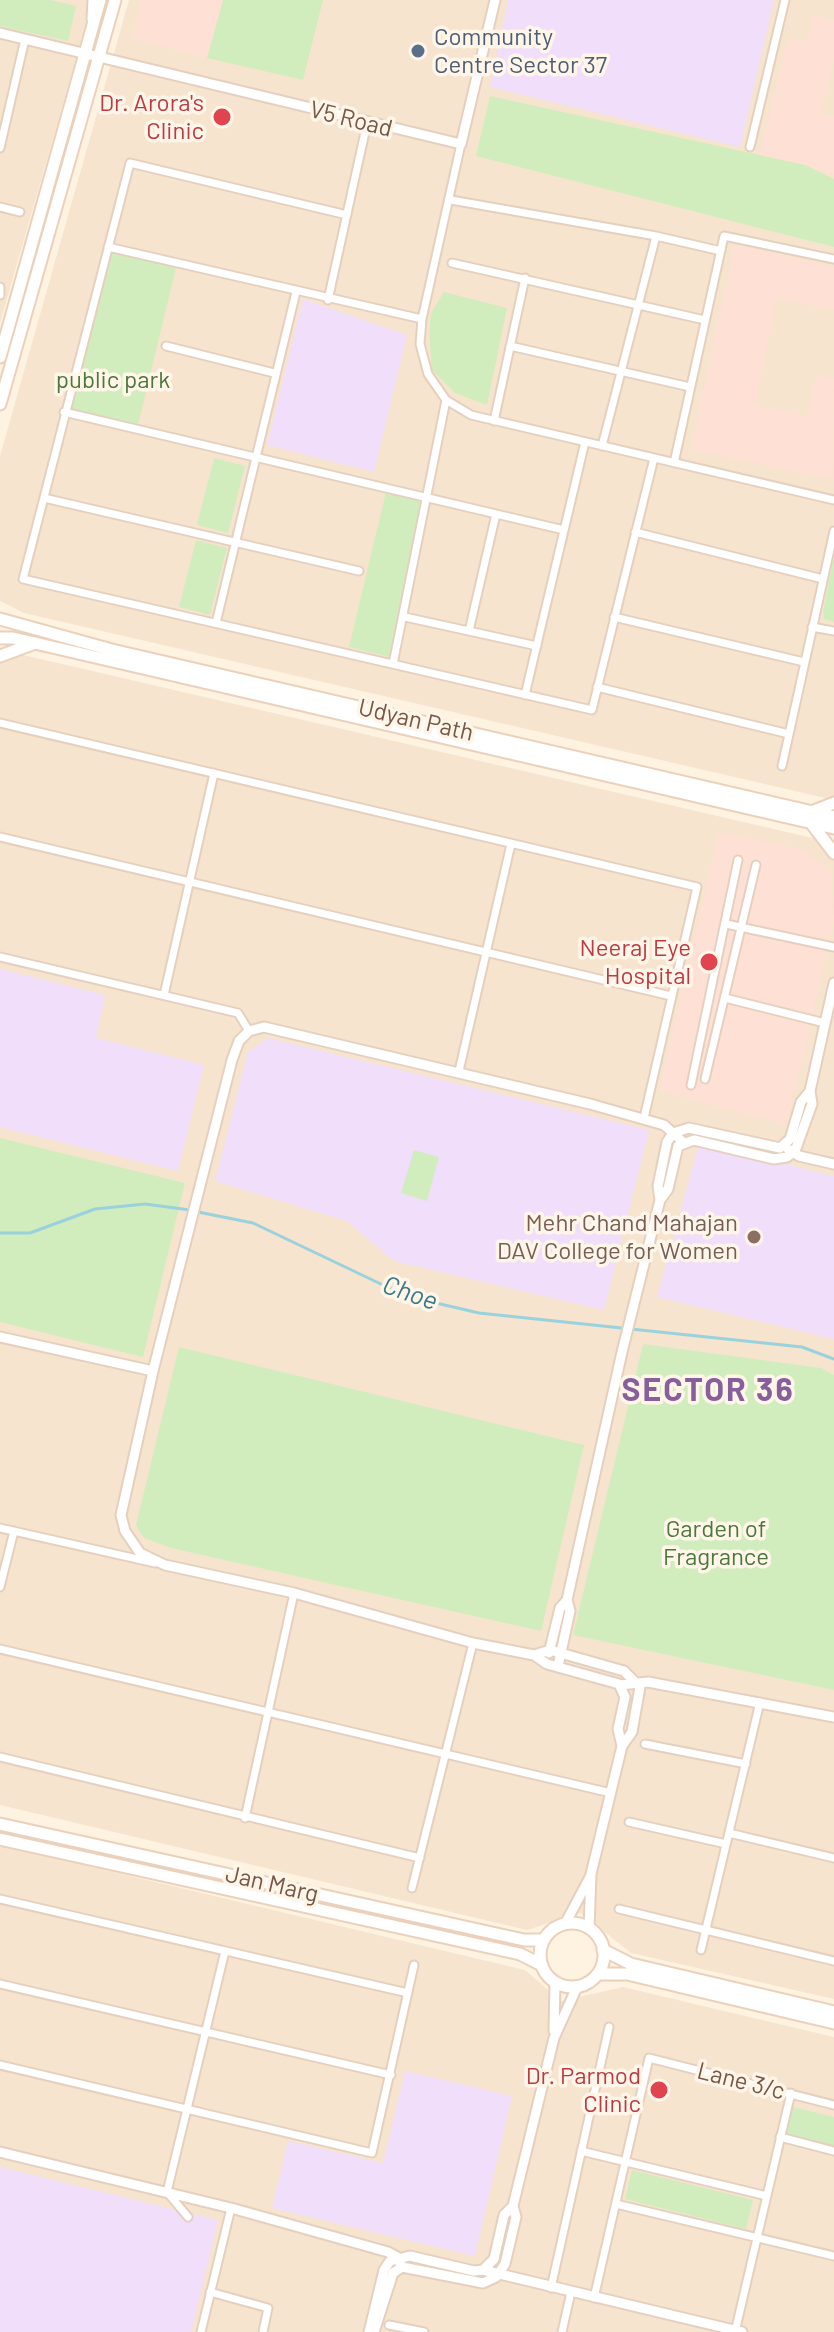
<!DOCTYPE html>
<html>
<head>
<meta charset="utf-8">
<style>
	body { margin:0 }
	canvas { display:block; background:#fef3e1 }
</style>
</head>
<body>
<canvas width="834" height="2332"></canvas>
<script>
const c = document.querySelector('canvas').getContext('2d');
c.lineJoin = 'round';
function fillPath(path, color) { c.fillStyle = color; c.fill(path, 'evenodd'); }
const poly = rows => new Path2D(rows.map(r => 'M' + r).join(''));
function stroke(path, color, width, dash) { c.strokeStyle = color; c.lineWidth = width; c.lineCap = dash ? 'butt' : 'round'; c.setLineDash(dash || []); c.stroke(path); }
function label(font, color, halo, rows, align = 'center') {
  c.font = font + ' Barlow,sans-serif'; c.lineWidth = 7; c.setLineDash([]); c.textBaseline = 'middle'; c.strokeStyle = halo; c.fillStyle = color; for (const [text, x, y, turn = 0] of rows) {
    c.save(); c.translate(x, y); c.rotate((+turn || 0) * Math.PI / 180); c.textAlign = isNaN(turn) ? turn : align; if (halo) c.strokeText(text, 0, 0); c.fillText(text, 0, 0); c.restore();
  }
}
fillPath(poly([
	[0,0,93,0,0,323],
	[129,0,834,0,834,800,24,613,0,601,0,456],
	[19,654,834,843,834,1999,631,1953,581,1913,527,1930,0,1805,0,661],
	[0,1845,525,1970,561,2001,623,1987,834,2037,834,2332,0,2332]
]), '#f6e4ce');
fillPath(poly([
	[142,0,223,0,207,58,131,38],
	[813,15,834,21,834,57,820,113,834,117,834,174,760,155,788,38,806,42],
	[735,245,834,267,834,310,777,298,754,405,807,417,816,375,834,379,833,479,691,449],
	[719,832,803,850,831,872,834,920,787,1124,659,1091]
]), '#ffe0d4');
fillPath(poly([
	[508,0,774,0,740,147,490,87],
	[303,299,407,335,374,472,267,445],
	[0,969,105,995,96,1038,204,1065,178,1171,0,1127],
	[268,1038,649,1130,604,1310,394,1261,347,1221,215,1181,248,1052],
	[699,1143,834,1176,834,1339,657,1297],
	[405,2071,512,2096,475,2256,272,2208,288,2141,383,2163],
	[0,2167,218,2220,191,2332,0,2332]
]), '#f0defa');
fillPath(poly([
	[0,0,50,0,76,6,68,41,0,26],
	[223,0,323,0,303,80,207,58],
	[490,96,805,165,834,179,834,247,476,156],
	[111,251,176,268,138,425,68,408],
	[444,292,507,308,487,405,455,393,432,370,429,333,431,313],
	[214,458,245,466,228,533,197,525],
	[386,492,427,502,390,657,349,647],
	[196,540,227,548,210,615,179,607],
	[834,556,834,622,824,619,823,613],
	[0,1138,185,1183,143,1357,0,1322],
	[414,1150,439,1157,427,1201,401,1193],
	[643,1344,821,1368,834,1375,834,1690,573,1635],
	[179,1347,584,1445,541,1631,171,1548,144,1538,136,1525],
	[793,2107,834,2117,834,2147,786,2135],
	[632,2170,753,2200,746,2229,625,2199]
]), '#d1edbe');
stroke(poly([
	[198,1212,253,1223,406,1296,479,1313,802,1347,834,1359],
	[0,1233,30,1233,95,1209,145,1204,190,1210]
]), '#99d2dc', 3);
const minor = poly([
	[91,19,92,0],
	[461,144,422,319,420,344,428,374,446,400,471,415,834,500],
	[750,147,785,0],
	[0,148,25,39],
	[451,200,656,236,721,251],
	[0,207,20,212],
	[347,215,130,163,23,579,592,710,654,458],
	[108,247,422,319],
	[452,263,705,320],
	[0,287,0,295],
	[328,300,367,123],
	[166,346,274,373],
	[510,346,690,387],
	[64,412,564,530],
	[494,421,525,278],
	[602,446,656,236],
	[674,463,724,236,834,259],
	[44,498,359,571],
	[635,532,823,579],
	[405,617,537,646],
	[614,617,804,662],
	[216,623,296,292],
	[812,627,834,631],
	[469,631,496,514],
	[393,664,446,400],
	[597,687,789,734],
	[525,695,585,442],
	[0,723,697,887,644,1118],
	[782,766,834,531],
	[0,837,671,996],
	[726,924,834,947],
	[0,957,238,1013,249,1031],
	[164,995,214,773],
	[725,998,825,1023],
	[459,1071,511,844],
	[705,1079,756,865],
	[691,1085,738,860],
	[0,1528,155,1563],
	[0,1587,14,1531],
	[0,1649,611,1793],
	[645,1744,746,1764],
	[0,1757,420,1858],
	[245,1818,294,1593],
	[629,1822,726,1844],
	[729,1833,834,1858],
	[412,1888,473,1643],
	[0,1899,408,1993],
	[619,1909,834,1961],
	[701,1950,760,1702],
	[0,1984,391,2075],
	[0,2065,372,2153,414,1965],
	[780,2137,834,2151],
	[581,2151,767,2196],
	[616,2204,834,2256],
	[188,2217,167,2192,225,1951],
	[551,2288,609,2027],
	[210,2292,268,2308,263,2332],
	[594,2298,649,2058,834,2105],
	[389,2325,424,2332],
	[201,2332,231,2208],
	[562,2332,571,2292],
	[735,2332,791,2093]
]);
const tertiary = poly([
	[0,33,461,144,495,0],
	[788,1149,799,1156,834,1164],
	[660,1200,658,1186,667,1142,673,1133,689,1128,780,1148,790,1139,801,1102,810,1091],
	[0,1337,153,1371],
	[549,1653,560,1608,567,1600],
	[534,1655,550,1650,624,1671,640,1687,632,1732,622,1746,591,1874,589,1929],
	[558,1666,570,1611,567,1600,622,1352,660,1200,668,1189,678,1146,694,1140,774,1159,787,1157,795,1151,812,1104,810,1091,834,983],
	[620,1685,648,1682,834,1717],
	[622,1746,618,1729,625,1697,619,1684,547,1664,534,1655,473,1643,294,1593,165,1565,140,1553,125,1531,121,1515,153,1371,232,1060,239,1041,249,1031,264,1027,590,1104,664,1125,683,1142],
	[565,1924,590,1877],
	[554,2031,555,1983],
	[0,2152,231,2208,388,2252,397,2257,402,2267],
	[483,2270,742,2332],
	[369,2332,384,2270,390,2261,410,2256,474,2271,483,2270,494,2259,504,2215,513,2206],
	[374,2332,393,2273,402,2267,483,2283,496,2277,505,2264,516,2217,513,2206,554,2038,577,1987]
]);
const secondary = poly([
	[0,357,100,0],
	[0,404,115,0],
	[0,619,112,650,834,817],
	[0,638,13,638,834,828],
	[0,656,35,643],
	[811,812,834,803],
	[811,823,834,853],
	[0,1824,524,1940,544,1940],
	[0,1839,520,1954,542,1965],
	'540 1955a32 32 0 1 1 64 0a32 32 0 1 1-64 0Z',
	[603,1950,631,1964,834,2012],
	[598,1974,627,1974,834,2023]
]);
stroke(minor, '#e5d0bf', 11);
stroke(tertiary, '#e5d0bf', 13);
stroke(secondary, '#ebd1bb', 15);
stroke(minor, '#fff', 7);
stroke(tertiary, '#fff', 9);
stroke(secondary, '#fff', 11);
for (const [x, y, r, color] of [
	[418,51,8,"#5c6f8a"],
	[222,117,10,"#e0444e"],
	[709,962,10,"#e0444e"],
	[754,1237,8,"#8d6e63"],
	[659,2090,10,"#e0444e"]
]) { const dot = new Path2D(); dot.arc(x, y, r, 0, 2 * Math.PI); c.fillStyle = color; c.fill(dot); stroke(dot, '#fff6e9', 3); }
label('24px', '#4e5e75', '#fff6e9', [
	["Community",434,37],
	["Centre Sector 37",434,65]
], 'left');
label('24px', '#be3a42', '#fff6e9', [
	["Dr. Arora's",204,103],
	["Clinic",204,131],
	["Neeraj Eye",691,948],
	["Hospital",691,976],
	["Dr. Parmod",641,2076],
	["Clinic",641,2104]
], 'right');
label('24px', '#775746', '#fff6e9', [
	["V5 Road",351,119,14],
	["Udyan Path",416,720,13],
	["Jan Marg",272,1884,13],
	["Lane 3/c",741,2081,14]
]);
label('24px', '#4c783a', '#fff6e9', [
	["public park",113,380],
	["Garden of",716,1529],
	["Fragrance",716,1557]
]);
label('24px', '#785e54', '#fff6e9', [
	["Mehr Chand Mahajan",738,1223],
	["DAV College for Women",738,1251]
], 'right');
label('italic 26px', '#3b7986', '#fff6e9', [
	["Choe",410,1293,19]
]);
c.letterSpacing = '2px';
label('bold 32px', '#87609b', '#fff6e9', [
	["SECTOR 36",708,1390]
]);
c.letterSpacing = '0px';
</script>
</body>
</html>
